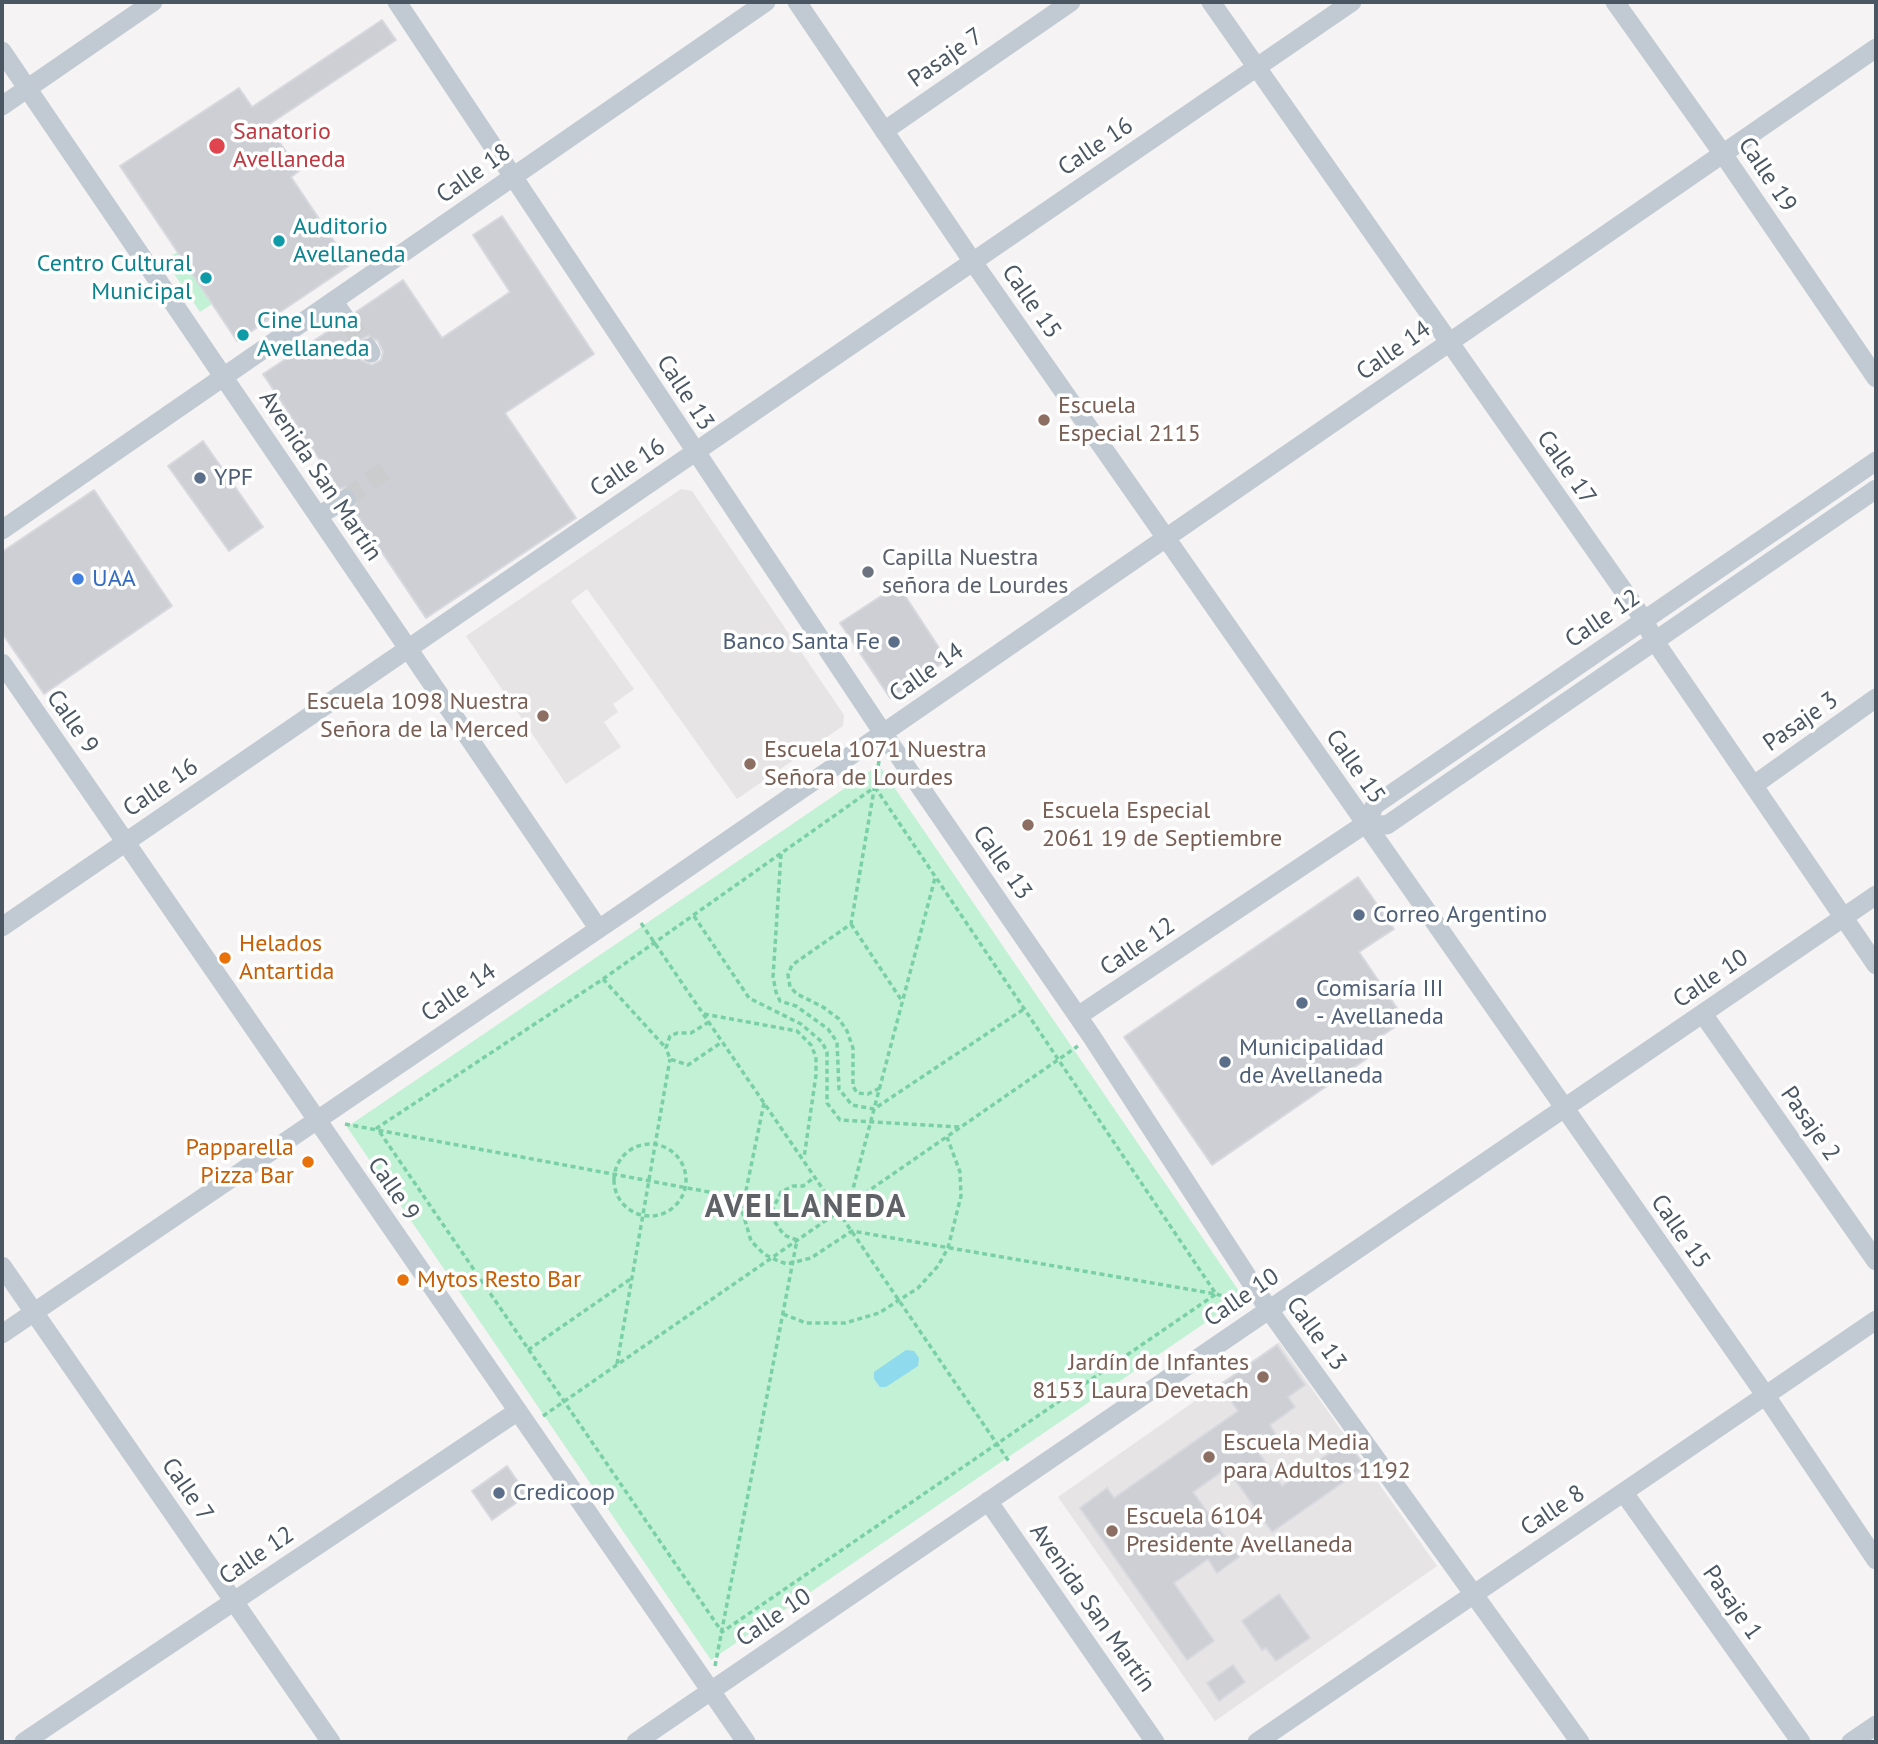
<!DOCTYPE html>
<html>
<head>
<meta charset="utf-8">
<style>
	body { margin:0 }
	#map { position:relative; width:1878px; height:1744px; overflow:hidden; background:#f5f3f3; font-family:"PT Sans",sans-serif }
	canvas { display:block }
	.frame { position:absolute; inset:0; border:4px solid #4a5661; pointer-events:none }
</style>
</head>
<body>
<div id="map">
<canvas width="1878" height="1744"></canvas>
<div class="frame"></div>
</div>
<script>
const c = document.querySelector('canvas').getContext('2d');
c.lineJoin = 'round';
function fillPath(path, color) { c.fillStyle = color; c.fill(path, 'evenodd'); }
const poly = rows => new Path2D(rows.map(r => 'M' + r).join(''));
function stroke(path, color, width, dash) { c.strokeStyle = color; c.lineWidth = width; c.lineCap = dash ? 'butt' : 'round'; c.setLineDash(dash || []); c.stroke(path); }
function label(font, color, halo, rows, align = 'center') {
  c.font = font + ' "PT Sans",sans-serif'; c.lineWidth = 7; c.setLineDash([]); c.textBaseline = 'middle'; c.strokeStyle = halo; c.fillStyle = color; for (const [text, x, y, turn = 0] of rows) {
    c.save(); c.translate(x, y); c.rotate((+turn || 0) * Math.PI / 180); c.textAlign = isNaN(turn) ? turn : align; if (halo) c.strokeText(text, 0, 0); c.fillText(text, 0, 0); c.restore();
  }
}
fillPath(poly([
	[681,489,692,491,844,715,843,726,737,799,587,589,571,601,634,689,613,704,618,712,604,722,621,747,566,784,466,636],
	[1279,1342,1437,1566,1215,1721,1058,1497]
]), '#e6e4e5');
fillPath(poly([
	[178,252,212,304,200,312,164,259],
	[879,765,1243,1297,711,1660,347,1127]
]), '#c3f1d5');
fillPath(poly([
	[906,1350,914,1351,919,1358,918,1366,886,1387,880,1387,874,1379,874,1372]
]), '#90daee');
const building = poly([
	[382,20,396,40,268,125,299,171,291,177,350,265,237,341,120,166,239,88,252,107,382,20],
	[502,216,594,354,505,413,576,518,426,618,353,509,358,499,356,492,346,487,339,489,263,374,336,326,342,330,353,329,357,323,356,312,403,280,442,338,510,292,473,235,502,216],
	[368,336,378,341,383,352,381,360,372,365,361,360,356,349,358,341,368,336],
	[203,441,263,527,229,551,168,466,203,441],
	[94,490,172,606,44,694,2,633,2,552,94,490],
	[898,585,947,660,890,698,840,623,898,585],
	[1358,877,1394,929,1359,952,1405,1020,1367,1046,1372,1055,1212,1165,1124,1037,1358,877],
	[1277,1345,1305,1385,1288,1397,1295,1407,1270,1425,1278,1438,1258,1452,1282,1486,1347,1441,1365,1467,1272,1532,1227,1468,1193,1492,1239,1557,1217,1573,1208,1559,1174,1583,1214,1641,1187,1660,1080,1508,1107,1488,1114,1498,1238,1411,1220,1385,1277,1345],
	[507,1466,527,1495,492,1520,472,1491,507,1466],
	[1279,1594,1310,1638,1276,1661,1266,1648,1262,1650,1242,1621,1279,1594],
	[1233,1665,1245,1682,1219,1701,1207,1683,1233,1665]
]);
fillPath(building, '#cdcfd5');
stroke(building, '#d7d9de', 2);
stroke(poly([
	[346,319,368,348],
	[346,499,385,470]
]), '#caccce', 19, [19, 10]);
stroke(poly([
	[879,761,851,924,792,965,788,975,790,987,797,994,823,1007,839,1019,847,1031,853,1048,853,1086,857,1093,868,1094,880,1088],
	[875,787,1216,1294,722,1632,377,1128,603,979,875,787],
	[781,854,773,977,776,992,780,1001,796,1006,828,1029,837,1042,839,1089,852,1105,874,1109,1024,1009],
	[694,916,749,998,801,1024,822,1042,827,1052,827,1103,840,1120,960,1127],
	[641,923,1010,1463],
	[851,924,902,1001],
	[603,979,666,1048],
	[704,1014,797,1031,811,1045,816,1057,816,1075,804,1158],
	[709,1022,691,1033,677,1033,670,1036,666,1048,670,1059,688,1065,722,1042],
	[764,1103,742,1210,751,1241,764,1254,778,1261,787,1264,811,1258,852,1231,1216,1294,1240,1301],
	[345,1124,773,1204],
	'614 1180a36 36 0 1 1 72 0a36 36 0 1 1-72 0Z',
	[849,1204,935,878],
	[783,1314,806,1323,845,1323,879,1313,918,1288,938,1266,948,1248,961,1196,960,1172,947,1137],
	[528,1350,632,1278],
	[617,1364,670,1059],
	[543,1416,1078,1046],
	[715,1666,797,1240,784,1235,770,1215,781,1192,793,1186,803,1186,815,1177]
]), '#7ad0a6', 3.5, [5, 3.5]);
stroke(poly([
	[397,2,883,733,1092,1037,1269,1310,1580,1742],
	[797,2,973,262,1766,1396,1876,1560],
	[1211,2,1644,620,1654,640,1876,965],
	[1615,2,1723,154,1876,378],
	[2,51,598,928],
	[2,106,153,2],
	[884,131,1071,2],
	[333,301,346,319],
	[368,348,371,353],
	[318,516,346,499],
	[2,530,766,2],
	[2,663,746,1742],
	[1754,785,1876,698],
	[1365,824,1387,825,1876,489],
	[2,927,1352,2],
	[1703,1014,1876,1261],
	[1078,1016,1365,824,1375,805,1876,461],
	[2,1266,331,1742],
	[2,1334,631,907,1876,48],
	[1624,1493,1801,1742],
	[988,1501,1155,1742],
	[24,1742,518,1411],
	[636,1742,1876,895],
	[1257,1742,1876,1320],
	[1851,1742,1876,1725]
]), '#c1cad2', 19);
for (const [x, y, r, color] of [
	[217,146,9,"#e0444e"],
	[279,241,7,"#0f9aa8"],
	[206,278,7,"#0f9aa8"],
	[243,335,7,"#0f9aa8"],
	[1044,420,7,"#8d6e63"],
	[200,478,7,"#5c6f8a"],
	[868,572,7,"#6b7280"],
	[78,579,7,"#3f7fe0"],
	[894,642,7,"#5c6f8a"],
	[543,716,7,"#8d6e63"],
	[750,764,7,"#8d6e63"],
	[1028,825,7,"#8d6e63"],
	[1359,915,7,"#5c6f8a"],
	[225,958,7,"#e8710a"],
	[1302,1003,7,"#5c6f8a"],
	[1225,1062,7,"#5c6f8a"],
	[308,1162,7,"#e8710a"],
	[403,1280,7,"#e8710a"],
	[1263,1377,7,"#8d6e63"],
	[1209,1457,7,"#8d6e63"],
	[499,1493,7,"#5c6f8a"],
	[1112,1531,7,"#8d6e63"]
]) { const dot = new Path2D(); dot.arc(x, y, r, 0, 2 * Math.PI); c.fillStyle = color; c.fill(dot); stroke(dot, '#fff', 2.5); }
label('24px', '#4a5661', '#fff', [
	["Pasaje 7",946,58,-35],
	["Calle 16",1096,147,-34],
	["Calle 18",474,174,-35],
	["Calle 19",1767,175,56],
	["Calle 15",1031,302,55],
	["Calle 14",1394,351,-35],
	["Calle 13",685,393,57],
	["Calle 16",628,468,-34],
	["Calle 17",1566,468,55],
	["Avenida San Martín",320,476,56],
	["Calle 12",1603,619,-34],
	["Calle 14",927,673,-35],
	["Calle 9",72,722,55],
	["Pasaje 3",1801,722,-35],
	["Calle 15",1355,767,55],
	["Calle 16",161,788,-34],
	["Calle 13",1002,863,55],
	["Calle 12",1138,947,-34],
	["Calle 10",1711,979,-34],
	["Calle 14",459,993,-34],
	["Pasaje 2",1810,1124,55],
	["Calle 9",393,1189,55],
	["Calle 15",1680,1232,55],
	["Calle 10",1242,1298,-34],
	["Calle 13",1316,1334,54],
	["Calle 7",187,1490,55],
	["Calle 8",1553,1511,-34],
	["Calle 12",257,1556,-34],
	["Pasaje 1",1732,1603,55],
	["Avenida San Martín",1092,1608,55],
	["Calle 10",774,1618,-34]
]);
label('24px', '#be3a42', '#fff', [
	["Sanatorio",233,132],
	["Avellaneda",233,160]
], 'left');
label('24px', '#0d838f', '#fff', [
	["Auditorio",293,227],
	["Avellaneda",293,255],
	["Centro Cultural",192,264,"right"],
	["Municipal",192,292,"right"],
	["Cine Luna",257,321],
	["Avellaneda",257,349]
], 'left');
label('24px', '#785e54', '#fff', [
	["Escuela",1058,406],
	["Especial 2115",1058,434],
	["Escuela 1098 Nuestra",529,702,"right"],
	["Señora de la Merced",529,730,"right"],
	["Escuela 1071 Nuestra",764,750],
	["Señora de Lourdes",764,778],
	["Escuela Especial",1042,811],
	["2061 19 de Septiembre",1042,839],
	["Jardín de Infantes",1249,1363,"right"],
	["8153 Laura Devetach",1249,1391,"right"],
	["Escuela Media",1223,1443],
	["para Adultos 1192",1223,1471],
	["Escuela 6104",1126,1517],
	["Presidente Avellaneda",1126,1545]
], 'left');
label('24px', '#4e5e75', '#fff', [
	["YPF",214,478],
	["Banco Santa Fe",880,642,"right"],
	["Correo Argentino",1373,915],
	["Comisaría III",1316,989],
	["- Avellaneda",1316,1017],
	["Municipalidad",1239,1048],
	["de Avellaneda",1239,1076],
	["Credicoop",513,1493]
], 'left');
label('24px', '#5b616d', '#fff', [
	["Capilla Nuestra",882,558],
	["señora de Lourdes",882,586]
], 'left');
label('24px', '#366cbe', '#fff', [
	["UAA",92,579]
], 'left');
label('24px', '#c56008', '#fff', [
	["Helados",239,944],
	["Antartida",239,972],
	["Papparella",294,1148,"right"],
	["Pizza Bar",294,1176,"right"],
	["Mytos Resto Bar",417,1280]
], 'left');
c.letterSpacing = '2px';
label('bold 32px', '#5f6368', '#fff', [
	["AVELLANEDA",806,1208]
]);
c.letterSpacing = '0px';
</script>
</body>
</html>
